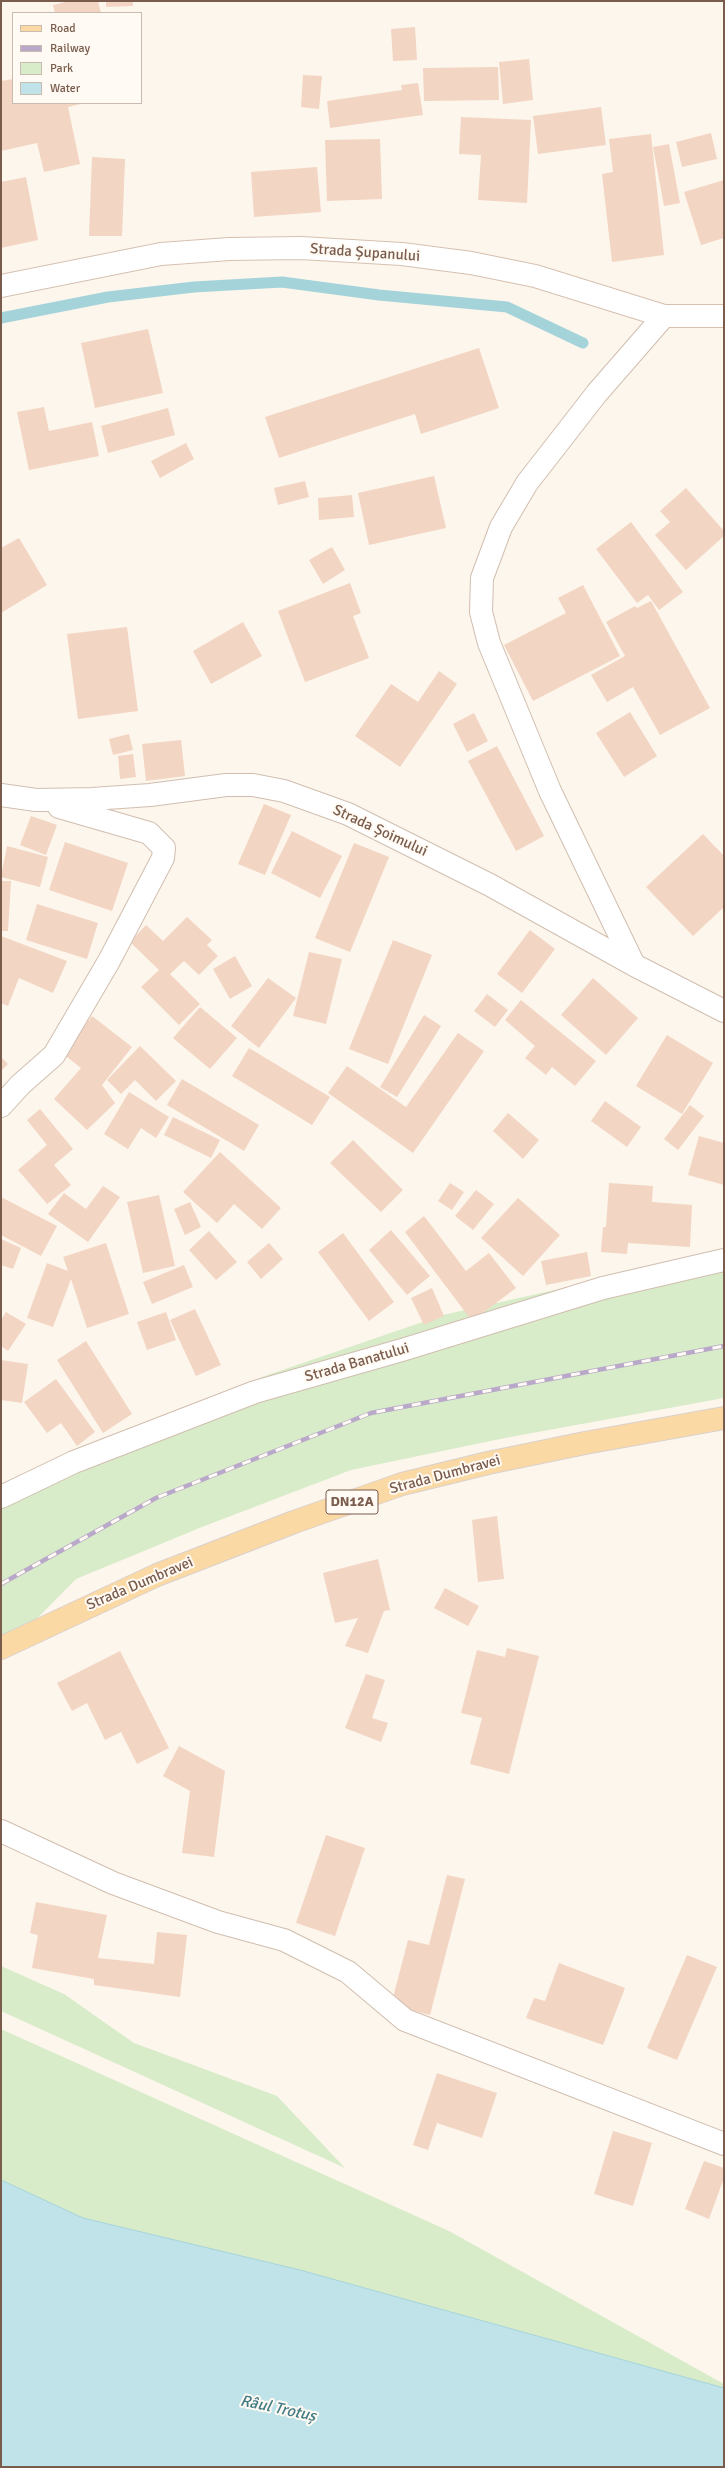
<!DOCTYPE html>
<html>
<head>
<meta charset="utf-8">
<style>
	body { margin:0 }
	#map { position:relative; width:725px; height:2468px; overflow:hidden; background:#fdf6ec; font-family:Signika,sans-serif }
	canvas { display:block }
	.frame { position:absolute; inset:0; border:2px solid #7a5c4d; pointer-events:none }
	.legend { position:absolute; left:12px; top:12px; width:130px; height:92px; box-sizing:border-box; background:#fffaf3; border:1px solid #cabbb1; margin:0; padding:5px 7px; list-style:none; font-size:12px; color:#7a5c4d }
	.legend li { display:flex; align-items:center; gap:8px; height:20px }
	.legend b { width:20px; border:1px solid #cabbb1 }
</style>
</head>
<body>
<div id="map">
<canvas width="725" height="2468"></canvas>
<div class="frame"></div>
<ul class="legend">
<li><b style="height:5px;background:#fbd9a5"></b>Road</li>
<li><b style="height:5px;background:#b9a8c9"></b>Railway</li>
<li><b style="height:11px;background:#d8ecc9"></b>Park</li>
<li><b style="height:11px;background:#bfe3e8"></b>Water</li>
</ul>
</div>
<script>
const c = document.querySelector('canvas').getContext('2d');
c.lineJoin = 'round';
function fillPath(path, color) { c.fillStyle = color; c.fill(path, 'evenodd'); }
const poly = rows => new Path2D(rows.map(r => 'M' + r).join(''));
function stroke(path, color, width, dash) { c.strokeStyle = color; c.lineWidth = width; c.lineCap = dash ? 'butt' : 'round'; c.setLineDash(dash || []); c.stroke(path); }
function label(font, color, halo, rows, align = 'center') {
  c.font = font + ' Signika,sans-serif'; c.lineWidth = 4; c.setLineDash([]); c.textBaseline = 'middle'; c.strokeStyle = halo; c.fillStyle = color; for (const [text, x, y, turn = 0] of rows) {
    c.save(); c.translate(x, y); c.rotate((+turn || 0) * Math.PI / 180); c.textAlign = isNaN(turn) ? turn : align; if (halo) c.strokeText(text, 0, 0); c.fillText(text, 0, 0); c.restore();
  }
}
fillPath(poly([
	[724,1252,724,1398,505,1438,351,1470,202,1527,76,1579,1,1655,1,1501,115,1453,262,1377,443,1315],
	[1,1966,64,1994,134,2043,277,2096,345,2168,1,2011],
	[1,2029,449,2231,724,2384,724,2388,300,2270,83,2218,1,2180]
]), '#d8ecc9');
const water = poly([
	[1,2180,83,2218,300,2270,724,2388,724,2467,1,2467,1,2180]
]);
fillPath(water, '#bfe3e8');
stroke(water, '#a5d3da', 1);
stroke(poly([
	[1,318,108,297,194,287,282,282,379,295,507,307,583,343]
]), '#a5d3da', 11);
fillPath(poly([
	[70,1,98,1,101,13,55,13,53,5],
	[106,1,133,1,133,6,106,7],
	[415,27,417,60,393,61,391,29],
	[529,59,533,100,503,104,499,62],
	[498,67,499,100,424,101,423,68],
	[303,75,322,76,319,109,301,107],
	[13,79,13,103,85,103,68,107,80,164,44,172,37,143,1,151,1,81],
	[418,83,423,115,330,128,327,101,402,90,401,85],
	[601,107,606,145,538,154,533,116],
	[461,117,531,120,527,203,478,200,481,155,459,154],
	[711,133,717,159,682,167,676,142],
	[651,134,664,255,612,262,602,174,613,172,609,139],
	[380,139,382,199,327,201,325,140],
	[669,144,680,203,664,206,653,147],
	[92,157,125,159,122,236,89,236],
	[317,167,321,212,254,217,251,172],
	[26,177,38,240,1,248,1,182],
	[724,180,724,238,701,245,684,192],
	[148,329,163,393,95,408,81,343],
	[479,348,499,408,421,434,415,414,279,458,265,417],
	[44,407,49,431,92,422,99,456,29,470,17,412],
	[168,408,175,435,108,453,101,426],
	[186,443,194,459,160,478,151,461],
	[434,476,446,528,369,545,358,493],
	[305,481,309,497,278,505,274,488],
	[686,488,724,531,724,536,686,570,655,535,670,522,660,511],
	[352,495,354,517,319,520,318,498],
	[631,522,683,592,659,610,648,595,637,603,596,549],
	[19,538,47,585,1,613,1,548],
	[332,547,345,570,323,584,309,560],
	[350,583,361,613,353,616,369,658,305,682,278,611],
	[583,585,620,656,533,701,504,645,566,613,558,598],
	[651,601,710,708,660,735,633,687,607,702,591,675,625,656,606,622,635,606,637,608],
	[243,622,262,656,211,684,193,651],
	[127,627,138,711,78,719,67,634],
	[439,671,457,684,400,767,355,736,391,684,418,702],
	[630,712,657,756,624,777,596,733],
	[474,713,488,741,467,752,453,724],
	[129,734,133,750,113,755,109,739],
	[181,740,185,776,146,781,142,744],
	[497,746,544,836,516,851,468,761],
	[133,754,136,777,120,779,118,756],
	[264,804,291,815,265,875,238,864],
	[31,816,57,825,46,855,20,845],
	[292,831,342,856,320,898,271,873],
	[703,834,724,856,724,907,693,936,646,887],
	[65,842,128,863,112,911,49,890],
	[354,843,389,857,350,952,315,938],
	[7,846,48,857,40,887,1,877],
	[1,881,11,881,8,931,1,931],
	[37,904,98,923,87,959,26,940],
	[187,917,212,940,207,945,218,956,199,975,184,961,170,974,200,1004,179,1025,141,987,159,970,130,942,146,925,163,941],
	[530,930,555,949,522,993,497,974],
	[1,936,67,961,53,993,19,978,8,1006,1,1003],
	[393,940,432,955,388,1064,349,1049],
	[309,952,342,959,326,1024,293,1016],
	[235,956,252,986,230,999,213,969],
	[268,978,296,998,259,1048,231,1026],
	[593,978,638,1018,606,1055,561,1015],
	[487,994,508,1010,495,1027,474,1011],
	[521,1000,596,1061,575,1086,552,1067,546,1075,525,1058,535,1046,505,1020],
	[200,1007,237,1038,210,1069,173,1038],
	[424,1015,441,1026,397,1097,380,1087],
	[92,1016,132,1047,102,1085,115,1103,87,1130,54,1099,81,1068,62,1053],
	[458,1033,484,1051,413,1153,328,1093,347,1066,406,1107],
	[667,1035,713,1063,682,1114,636,1086],
	[140,1046,176,1081,156,1101,135,1080,121,1094,107,1080],
	[249,1048,330,1097,312,1125,232,1076],
	[1,1057,8,1064,1,1071],
	[182,1079,259,1125,244,1151,167,1105],
	[129,1092,169,1117,156,1138,141,1128,128,1149,104,1134],
	[605,1101,641,1127,627,1147,591,1121],
	[690,1105,704,1116,678,1150,664,1139],
	[40,1109,73,1149,54,1165,71,1185,47,1204,18,1170,47,1145,27,1120],
	[508,1113,539,1140,523,1159,493,1131],
	[173,1117,220,1140,211,1158,164,1135],
	[699,1136,724,1143,724,1185,688,1175],
	[353,1140,403,1190,381,1212,330,1163],
	[220,1152,281,1208,262,1229,234,1204,217,1223,183,1192],
	[450,1183,464,1192,452,1210,438,1201],
	[609,1183,653,1186,652,1202,692,1205,690,1247,628,1243,627,1254,601,1252,603,1227,606,1227],
	[103,1186,120,1197,88,1242,48,1214,64,1193,86,1209],
	[476,1190,494,1204,473,1230,455,1216],
	[159,1195,175,1266,143,1273,127,1202],
	[1,1197,57,1226,41,1256,1,1235],
	[518,1198,560,1235,523,1276,481,1238],
	[190,1202,201,1227,185,1235,174,1209],
	[424,1216,466,1271,489,1253,516,1288,472,1321,405,1232],
	[391,1230,430,1276,407,1295,369,1250],
	[209,1231,237,1262,216,1280,189,1250],
	[343,1233,394,1302,369,1321,318,1252],
	[1,1239,21,1248,13,1269,1,1265],
	[106,1243,129,1314,87,1328,71,1279,53,1327,27,1318,47,1263,68,1271,63,1257],
	[269,1243,283,1259,261,1279,247,1262],
	[587,1252,591,1276,546,1285,541,1261],
	[184,1265,193,1287,152,1304,143,1282],
	[432,1288,444,1316,424,1325,411,1298],
	[195,1309,221,1365,196,1376,170,1320],
	[6,1312,26,1324,8,1351,1,1346,1,1320],
	[166,1312,176,1340,147,1350,137,1322],
	[86,1341,132,1414,103,1433,57,1360],
	[1,1360,28,1364,22,1403,1,1400],
	[56,1379,95,1432,77,1446,61,1423,47,1433,24,1402],
	[497,1516,504,1579,478,1582,472,1520],
	[378,1559,390,1610,384,1611,368,1653,345,1646,358,1618,335,1623,323,1573],
	[445,1588,479,1606,468,1626,434,1608],
	[507,1648,539,1656,509,1774,470,1764,482,1718,461,1713,477,1650,505,1657],
	[120,1651,169,1748,137,1764,121,1732,105,1740,87,1703,72,1711,57,1683],
	[366,1674,385,1680,372,1718,388,1723,381,1742,345,1728],
	[179,1746,225,1771,214,1857,182,1853,190,1791,163,1776],
	[326,1835,365,1848,335,1936,296,1923],
	[447,1875,465,1879,430,2015,391,2005,408,1940,429,1945],
	[36,1902,107,1915,98,1958,154,1964,157,1932,187,1935,180,1997,94,1985,94,1979,32,1968,38,1935,30,1933],
	[687,1955,717,1967,677,2060,647,2048],
	[559,1963,625,1988,603,2045,526,2018,534,1998,545,2001],
	[437,2073,497,2093,482,2138,437,2123,428,2150,413,2145],
	[613,2131,652,2143,633,2206,594,2194],
	[704,2161,724,2168,724,2178,709,2219,685,2209]
]), '#f3d5c3');
const street = poly([
	[1,795,36,800,92,799,150,795,226,785,253,785,284,791,348,814,490,885,634,965,724,1011],
	[634,965,550,791,489,643,481,612,482,578,501,527,527,483,597,393,664,316],
	[1,1106,20,1085,54,1055,109,961,163,858,164,848,149,833,59,807],
	[1,1497,74,1462,255,1392,402,1350,603,1288,724,1260],
	[1,1831,113,1883,218,1922,284,1940,348,1972,405,2020,724,2144]
]);
const secondary = poly([
	[1,286,161,254,229,249,301,248,402,254,471,263,535,276,664,316,724,316]
]);
const primary = poly([
	[1,1648,157,1575,294,1522,402,1484,488,1463,585,1443,724,1418]
]);
stroke(street, '#d1beb0', 24);
stroke(secondary, '#d6c0b0', 24);
stroke(primary, '#dad1cd', 24);
stroke(street, '#fff', 22);
stroke(secondary, '#fff', 22);
stroke(primary, '#fbd9a5', 22);
const rail = poly([
	[1,1584,156,1498,371,1413,724,1346]
]);
stroke(rail, '#b9a8c9', 4.5);
stroke(rail, '#fffaf3', 3, [9]);
for (const [x, y, w] of [
	[352,1502,52]
]) { const box = new Path2D(); box.roundRect(x - w / 2, y - 12, w, 24, 3); c.fillStyle = '#fffaf3'; c.fill(box); stroke(box, '#7a5c4d', 1); }
label('bold 14px', '#7a5c4d', null, [
	["DN12A",352,1502]
]);
label('15px', '#7a5c4d', '#fffaf3', [
	["Strada Șupanului",365,253,4],
	["Strada Șoimului",380,831,25],
	["Strada Banatului",357,1363,-16],
	["Strada Dumbravei",445,1475,-15],
	["Strada Dumbravei",140,1584,-23]
]);
label('italic 16px', '#437c86', '#fffaf3', [
	["Râul Trotuș",278,2409,12]
]);
</script>
</body>
</html>
